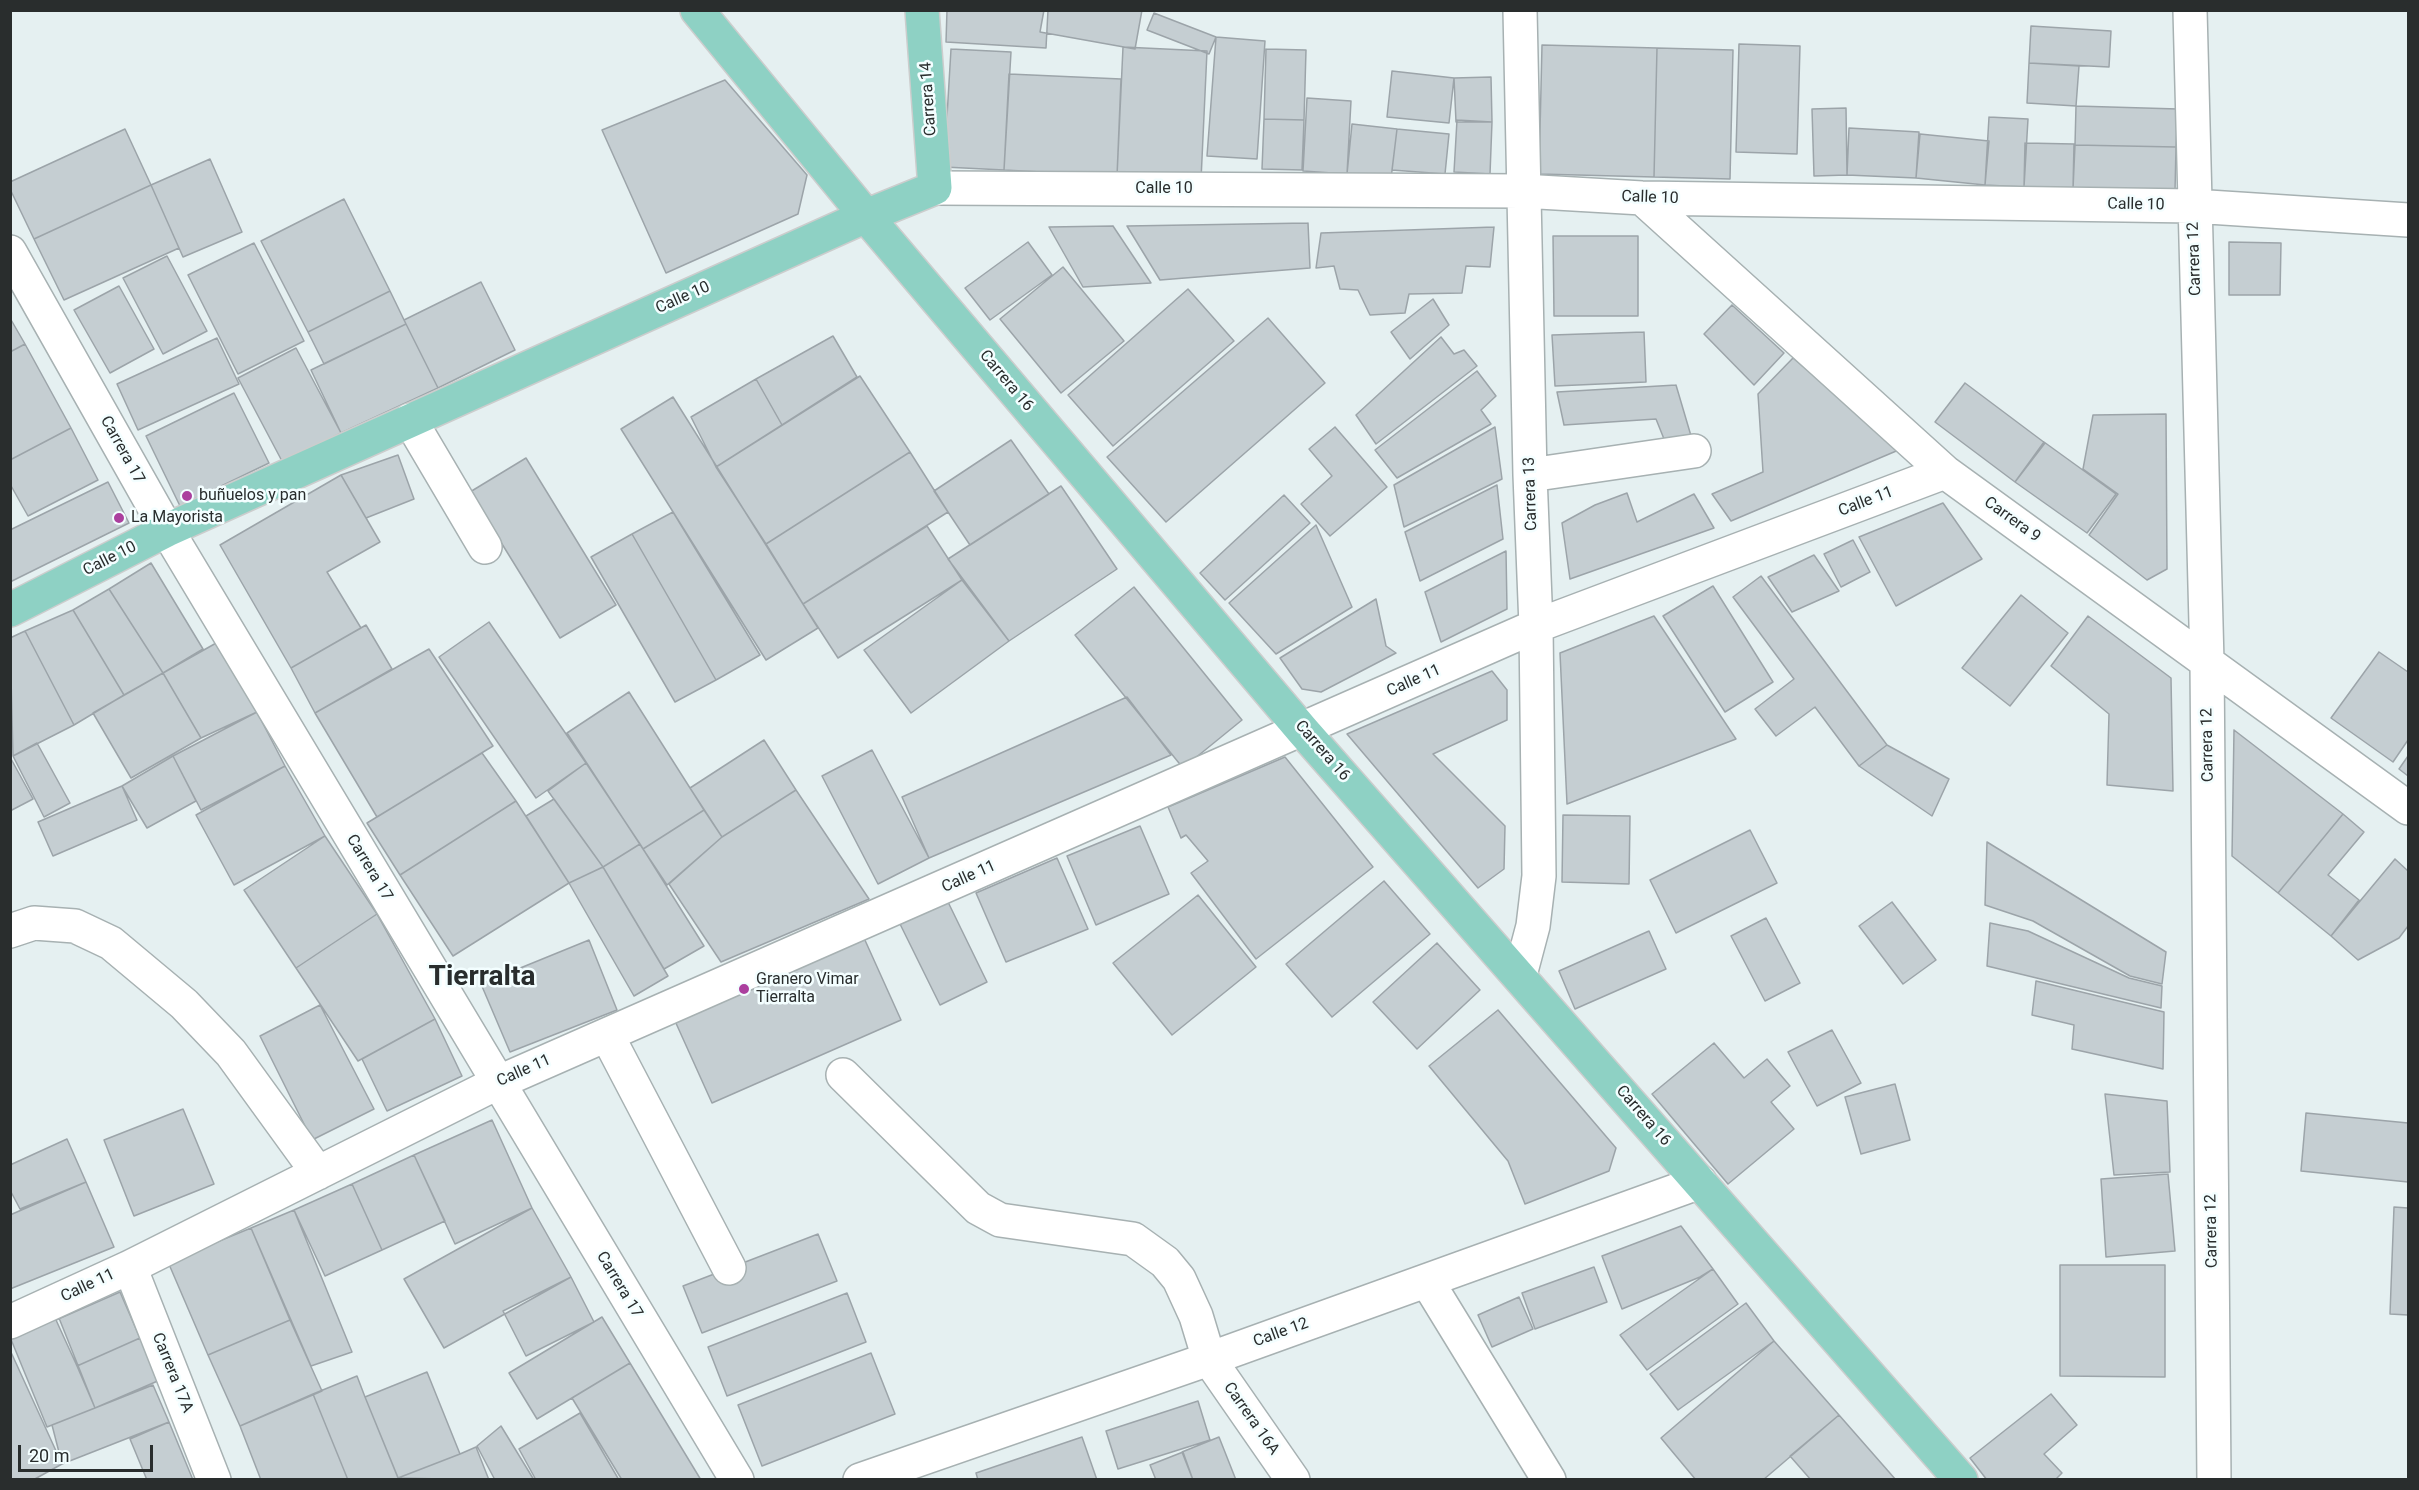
<!DOCTYPE html>
<html>
<head>
<meta charset="utf-8">
<style>
	body { margin:0 }
	#map { position:relative; width:2419px; height:1490px; overflow:hidden; background:#e5f0f1; font-family:Roboto,sans-serif }
	canvas { display:block }
	.frame { position:absolute; inset:0; border:12px solid #292d2d; pointer-events:none }
	.scale { position:absolute; left:18px; top:1445px; width:135px; height:27px; box-sizing:border-box; border:3px solid #292d2d; border-top:0; padding-left:8px; font-size:18px; line-height:21px; white-space:nowrap; color:#292d2d; -webkit-text-stroke:4px #f3feff; paint-order:stroke }
</style>
</head>
<body>
<div id="map">
<canvas width="2419" height="1490"></canvas>
<div class="frame"></div>
<div class="scale">20 m</div>
</div>
<script>
const c = document.querySelector('canvas').getContext('2d');
c.lineJoin = 'round';
function fillPath(path, color) { c.fillStyle = color; c.fill(path, 'evenodd'); }
const poly = rows => new Path2D(rows.map(r => 'M' + r).join(''));
function stroke(path, color, width, dash) { c.strokeStyle = color; c.lineWidth = width; c.lineCap = dash ? 'butt' : 'round'; c.setLineDash(dash || []); c.stroke(path); }
function label(font, color, halo, rows, align = 'center') {
  c.font = font + ' Roboto,sans-serif'; c.lineWidth = 5; c.setLineDash([]); c.textBaseline = 'middle'; c.strokeStyle = halo; c.fillStyle = color; for (const [text, x, y, turn = 0] of rows) {
    c.save(); c.translate(x, y); c.rotate((+turn || 0) * Math.PI / 180); c.textAlign = isNaN(turn) ? turn : align; if (halo) c.strokeText(text, 0, 0); c.fillText(text, 0, 0); c.restore();
  }
}
const building = poly([
	[947,10,1048,10,1046,48,946,42,947,10],
	[1044,10,1142,10,1135,49,1040,32,1044,10],
	[1154,13,1216,37,1209,54,1147,30,1154,13],
	[2031,26,2111,31,2109,67,2029,63,2031,26],
	[1216,37,1265,41,1257,159,1207,156,1216,37],
	[1739,44,1800,46,1797,154,1736,152,1739,44],
	[1542,45,1657,48,1654,177,1539,174,1542,45],
	[1123,47,1207,51,1201,180,1117,176,1123,47],
	[1657,48,1733,50,1730,179,1654,177,1657,48],
	[951,49,1011,52,1004,170,944,167,951,49],
	[1266,49,1306,50,1304,120,1264,119,1266,49],
	[2029,63,2079,66,2076,106,2027,103,2029,63],
	[1392,71,1454,78,1449,123,1387,117,1392,71],
	[1009,74,1121,79,1117,176,1004,170,1009,74],
	[1491,77,1492,122,1456,122,1454,78,1491,77],
	[725,80,807,175,798,214,666,273,602,130,725,80],
	[1307,98,1351,101,1347,174,1303,171,1307,98],
	[2076,106,2178,109,2176,147,2075,145,2076,106],
	[1846,108,1847,175,1814,176,1812,109,1846,108],
	[1989,117,2028,119,2024,187,1985,185,1989,117],
	[1264,119,1304,120,1302,170,1262,169,1264,119],
	[1457,120,1492,122,1490,174,1454,172,1457,120],
	[1352,124,1397,129,1391,179,1347,174,1352,124],
	[1849,128,1919,132,1916,178,1847,175,1849,128],
	[125,129,151,185,34,239,10,189,10,182,125,129],
	[1397,129,1449,134,1445,174,1392,170,1397,129],
	[1920,134,1989,141,1985,185,1916,178,1920,134],
	[2025,143,2074,144,2073,189,2024,187,2025,143],
	[2075,145,2176,147,2175,191,2073,189,2075,145],
	[210,159,242,232,183,257,151,185,210,159],
	[151,185,179,248,64,300,34,239,151,185],
	[344,199,390,291,308,332,261,241,344,199],
	[1308,223,1310,268,1160,280,1127,226,1308,223],
	[1113,226,1151,283,1083,287,1049,227,1113,226],
	[1494,227,1490,267,1466,266,1462,293,1409,294,1405,313,1370,315,1358,290,1340,289,1334,266,1316,268,1321,233,1494,227],
	[1553,236,1638,236,1638,316,1554,316,1553,236],
	[1028,242,1052,275,990,320,965,288,1028,242],
	[2229,242,2281,243,2280,295,2229,295,2229,242],
	[254,243,304,341,238,374,188,275,254,243],
	[167,256,207,331,163,354,123,278,167,256],
	[1063,267,1124,341,1061,393,1000,319,1063,267],
	[481,282,515,350,438,388,404,320,481,282],
	[119,286,154,349,110,373,74,310,119,286],
	[1188,289,1234,341,1113,446,1068,395,1188,289],
	[390,291,406,324,324,364,308,332,390,291],
	[1433,299,1449,325,1410,359,1391,332,1433,299],
	[1732,305,1784,353,1754,385,1704,334,1732,305],
	[10,318,25,344,10,352,10,318],
	[1268,318,1325,383,1166,522,1107,457,1268,318],
	[406,324,438,388,341,433,311,370,406,324],
	[1644,332,1646,382,1555,386,1552,335,1644,332],
	[833,336,857,377,782,425,756,379,833,336],
	[1441,337,1454,354,1464,350,1477,366,1376,444,1356,415,1441,337],
	[217,338,239,384,138,430,117,384,217,338],
	[25,344,71,428,10,460,10,352,25,344],
	[296,348,341,433,283,463,238,378,296,348],
	[1793,358,1901,449,1731,521,1712,494,1763,472,1758,394,1793,358],
	[1477,371,1496,396,1481,410,1491,424,1397,478,1375,450,1477,371],
	[860,376,910,452,766,544,716,467,860,376],
	[756,379,782,425,716,467,691,417,756,379],
	[1965,383,2045,443,2015,482,1935,422,1965,383],
	[1676,385,1694,446,1668,449,1656,419,1564,425,1557,392,1676,385],
	[234,393,269,463,180,506,146,436,234,393],
	[673,397,818,628,766,660,621,429,673,397],
	[2166,414,2167,569,2147,580,2089,535,2118,494,2083,469,2093,415,2166,414],
	[1335,427,1387,487,1330,536,1301,504,1332,476,1309,449,1335,427],
	[1495,427,1502,479,1404,527,1394,485,1495,427],
	[71,428,98,480,28,516,10,484,10,460,71,428],
	[1011,440,1049,494,970,545,934,491,1011,440],
	[2044,442,2116,494,2087,533,2015,482,2044,442],
	[910,452,948,512,803,604,766,544,910,452],
	[398,455,414,499,366,518,341,475,398,455],
	[526,458,616,605,560,638,470,492,526,458],
	[341,475,380,542,327,572,361,628,291,668,220,545,341,475],
	[108,482,129,523,10,582,10,530,108,482],
	[1497,485,1503,539,1420,581,1405,532,1497,485],
	[1061,486,1117,569,1009,641,948,559,1061,486],
	[1627,493,1637,522,1694,494,1714,528,1570,579,1562,523,1595,505,1627,493],
	[1284,495,1310,523,1225,600,1200,573,1284,495],
	[1943,503,1982,559,1896,606,1859,537,1943,503],
	[673,512,760,655,716,680,632,534,673,512],
	[1316,525,1352,607,1276,654,1229,603,1316,525],
	[927,526,962,580,838,658,803,604,927,526],
	[632,534,716,680,675,702,591,557,632,534],
	[1853,540,1870,572,1841,587,1824,554,1853,540],
	[1506,551,1507,609,1441,642,1425,592,1506,551],
	[1814,555,1839,591,1792,612,1768,577,1814,555],
	[151,563,203,649,163,673,109,589,151,563],
	[1761,576,1887,745,1859,766,1815,707,1776,736,1755,709,1794,679,1733,597,1761,576],
	[962,580,1009,641,911,713,864,650,962,580],
	[1713,586,1773,682,1725,712,1663,616,1713,586],
	[1134,587,1242,720,1183,768,1075,635,1134,587],
	[109,589,163,673,124,695,73,610,109,589],
	[2021,595,2068,633,2010,706,1962,668,2021,595],
	[1376,599,1386,646,1396,653,1321,692,1302,689,1280,658,1376,599],
	[73,610,124,695,74,725,25,631,73,610],
	[1654,616,1736,739,1567,804,1560,653,1654,616],
	[2088,616,2171,678,2173,791,2107,785,2109,714,2051,666,2088,616],
	[489,622,586,763,536,798,439,657,489,622],
	[366,625,392,669,315,713,291,668,366,625],
	[25,631,74,725,13,756,10,638,25,631],
	[218,642,257,712,201,738,163,673,218,642],
	[429,649,493,746,377,817,315,713,429,649],
	[2379,652,2408,672,2408,740,2393,762,2331,718,2379,652],
	[1492,671,1507,690,1507,720,1433,754,1505,826,1504,869,1478,888,1347,734,1492,671],
	[163,673,201,738,131,778,93,713,163,673],
	[629,692,704,810,643,849,567,733,629,692],
	[1127,697,1171,755,929,858,902,797,1127,697],
	[257,712,285,766,201,810,173,756,257,712],
	[2234,730,2343,814,2278,893,2232,856,2234,730],
	[764,740,796,790,722,837,690,788,764,740],
	[37,743,70,803,44,817,13,756,37,743],
	[1887,745,1949,779,1932,816,1859,766,1887,745],
	[872,750,929,858,878,884,822,776,872,750],
	[482,753,516,801,400,875,367,823,482,753],
	[173,756,196,801,147,828,122,786,173,756],
	[2408,756,2408,776,2399,769,2408,756],
	[10,757,33,799,10,811,10,757],
	[1285,757,1373,867,1256,959,1191,873,1208,861,1186,835,1181,838,1168,807,1285,757],
	[586,763,640,844,603,867,548,791,586,763],
	[285,766,325,836,234,885,196,815,285,766],
	[122,786,137,820,53,856,38,822,122,786],
	[796,790,869,899,721,962,669,884,722,837,796,790],
	[554,799,603,867,569,883,526,816,554,799],
	[516,801,569,883,453,956,400,875,516,801],
	[704,810,722,837,667,885,643,849,704,810],
	[2343,814,2364,832,2328,875,2359,900,2331,936,2278,893,2343,814],
	[1563,815,1630,816,1629,884,1562,882,1563,815],
	[1140,826,1169,894,1096,925,1067,856,1140,826],
	[1750,830,1777,883,1676,933,1650,880,1750,830],
	[325,836,377,914,296,968,244,890,325,836],
	[1987,842,2166,952,2162,984,2130,976,2033,921,1985,905,1987,842],
	[640,844,704,946,664,969,603,867,640,844],
	[1057,858,1088,929,1006,962,976,893,1057,858],
	[2395,859,2408,871,2408,926,2399,938,2358,960,2331,936,2395,859],
	[603,867,668,976,634,996,569,883,603,867],
	[1384,881,1430,934,1332,1017,1286,964,1384,881],
	[1198,895,1256,967,1172,1035,1113,963,1198,895],
	[948,902,987,982,940,1005,900,924,948,902],
	[1892,902,1936,960,1903,984,1859,926,1892,902],
	[377,914,435,1019,358,1061,296,968,377,914],
	[1766,918,1800,983,1765,1001,1731,936,1766,918],
	[1990,923,2028,931,2129,978,2162,986,2161,1008,1987,966,1990,923],
	[1649,931,1666,969,1575,1009,1559,971,1649,931],
	[864,938,901,1020,712,1103,675,1021,864,938],
	[589,940,617,1010,510,1052,481,984,589,940],
	[1437,943,1480,990,1417,1049,1373,1002,1437,943],
	[2036,981,2164,1012,2163,1069,2072,1049,2074,1025,2032,1015,2036,981],
	[320,1005,374,1109,312,1140,260,1036,320,1005],
	[1498,1010,1616,1148,1609,1171,1525,1204,1508,1161,1429,1066,1498,1010],
	[435,1019,462,1076,387,1111,362,1059,435,1019],
	[1832,1030,1861,1083,1817,1106,1788,1052,1832,1030],
	[1714,1043,1744,1078,1767,1059,1790,1086,1771,1102,1794,1129,1728,1184,1652,1094,1714,1043],
	[1895,1084,1910,1140,1861,1154,1845,1097,1895,1084],
	[2105,1094,2167,1101,2170,1172,2114,1175,2105,1094],
	[183,1109,214,1184,134,1216,104,1140,183,1109],
	[2306,1113,2408,1123,2408,1182,2301,1171,2306,1113],
	[492,1120,532,1208,455,1244,414,1155,492,1120],
	[67,1139,86,1182,20,1209,10,1190,10,1165,67,1139],
	[414,1155,445,1221,382,1250,352,1184,414,1155],
	[2168,1174,2175,1251,2106,1257,2101,1179,2168,1174],
	[86,1182,114,1247,10,1289,10,1215,86,1182],
	[352,1184,382,1250,325,1276,294,1210,352,1184],
	[2394,1207,2408,1208,2408,1315,2390,1314,2394,1207],
	[532,1208,571,1277,444,1348,404,1279,532,1208],
	[294,1210,352,1352,311,1366,251,1228,294,1210],
	[1681,1226,1713,1269,1700,1277,1622,1309,1602,1256,1681,1226],
	[251,1228,290,1320,208,1355,168,1262,251,1228],
	[818,1234,837,1281,702,1333,683,1286,818,1234],
	[2060,1265,2165,1265,2165,1377,2060,1376,2060,1265],
	[1594,1267,1607,1302,1535,1329,1522,1293,1594,1267],
	[1713,1269,1738,1304,1647,1370,1620,1335,1713,1269],
	[571,1277,594,1322,526,1356,503,1311,571,1277],
	[120,1292,140,1338,77,1366,56,1320,120,1292],
	[847,1293,866,1342,727,1396,708,1347,847,1293],
	[1519,1297,1533,1329,1492,1347,1478,1315,1519,1297],
	[1746,1303,1774,1341,1678,1410,1650,1374,1746,1303],
	[602,1317,630,1363,537,1419,509,1373,602,1317],
	[59,1318,95,1408,47,1427,10,1337,59,1318],
	[290,1320,322,1391,240,1426,208,1355,290,1320],
	[140,1338,160,1380,95,1408,77,1366,140,1338],
	[1774,1341,1839,1415,1763,1480,1696,1480,1661,1438,1774,1341],
	[10,1350,62,1464,33,1480,10,1479,10,1350],
	[871,1353,895,1414,762,1466,738,1405,871,1353],
	[630,1363,701,1480,622,1480,572,1398,630,1363],
	[427,1372,460,1454,398,1478,365,1397,427,1372],
	[357,1376,365,1397,399,1480,348,1480,313,1394,357,1376],
	[153,1385,169,1422,62,1464,52,1425,153,1385],
	[313,1394,348,1480,261,1480,240,1426,313,1394],
	[2051,1394,2077,1425,2044,1454,2062,1473,2055,1480,1987,1480,1970,1458,2051,1394],
	[1198,1401,1210,1440,1118,1469,1106,1431,1198,1401],
	[580,1413,619,1480,536,1480,519,1449,580,1413],
	[1839,1415,1896,1480,1811,1480,1790,1456,1839,1415],
	[169,1422,193,1480,147,1480,130,1439,169,1422],
	[501,1426,534,1480,495,1480,477,1446,501,1426],
	[1082,1437,1097,1480,978,1480,976,1473,1082,1437],
	[1219,1437,1236,1480,1193,1480,1182,1452,1219,1437],
	[476,1447,489,1480,398,1478,460,1454,476,1447],
	[1183,1452,1193,1480,1156,1480,1150,1465,1183,1452]
]);
fillPath(building, '#c5ced2');
stroke(building, '#9ca4a9', 1.5);
const minor = poly([
	[1520,10,1530,475,1536,626,1539,876,1533,926,1520,975],
	[2190,10,2207,662,2214,1480],
	[935,188,1522,191,1642,198,2193,206,2408,220],
	[1642,198,1945,472,2408,808],
	[10,252,167,530,737,1480],
	[410,420,485,547],
	[1530,475,1694,451],
	[10,931,34,923,75,926,111,943,184,1004,231,1053,318,1173],
	[607,1035,729,1268],
	[843,1075,978,1208,1000,1220,1133,1239,1165,1262,1179,1279,1196,1316,1209,1359,1293,1480],
	[130,1267,214,1480],
	[1427,1281,1549,1480],
	[10,1322,130,1267,497,1083,1536,626,1945,472],
	[860,1480,1209,1359,1700,1182]
]);
const major = poly([
	[697,10,866,216,1303,731,1961,1480],
	[10,610,167,530,866,216,935,188,922,10]
]);
stroke(minor, '#a7b1b2', 36);
stroke(major, '#cccdcd', 36);
stroke(minor, '#fff', 33);
stroke(major, '#8ed1c4', 33);
for (const [x, y, r, color] of [
	[187,496,6,"#ab3f9e"],
	[119,518,6,"#ab3f9e"],
	[744,989,6,"#ab3f9e"]
]) { const dot = new Path2D(); dot.arc(x, y, r, 0, 2 * Math.PI); c.fillStyle = color; c.fill(dot); stroke(dot, '#f3feff', 2); }
label('16px', '#292d2d', '#f3feff', [
	["Carrera 14",929,99,-94],
	["Calle 10",1164,189],
	["Calle 10",1650,198,2],
	["Calle 10",2136,205,1],
	["Carrera 12",2195,259,-92],
	["Calle 10",683,298,-24],
	["Carrera 16",1006,381,50],
	["Carrera 17",122,450,61],
	["Carrera 13",1531,494,-92],
	["Calle 11",1866,502,-21],
	["Carrera 9",2012,520,36],
	["Calle 10",110,559,-27],
	["Calle 11",1414,681,-24],
	["Carrera 12",2208,745,-91],
	["Carrera 16",1322,751,49],
	["Carrera 17",369,868,59],
	["Calle 11",969,877,-24],
	["Calle 11",524,1071,-24],
	["Carrera 16",1643,1116,49],
	["Carrera 12",2212,1231,-91],
	["Carrera 17",619,1285,59],
	["Calle 11",88,1286,-25],
	["Calle 12",1281,1333,-20],
	["Carrera 17A",172,1373,68],
	["Carrera 16A",1251,1419,55]
]);
label('16px', '#292d2d', '#f3feff', [
	["buñuelos y pan",199,496],
	["La Mayorista",131,518],
	["Granero Vimar",756,980],
	["Tierralta",756,998]
], 'left');
label('bold 28px', '#292d2d', '#f3feff', [
	["Tierralta",482,978]
]);
</script>
</body>
</html>
